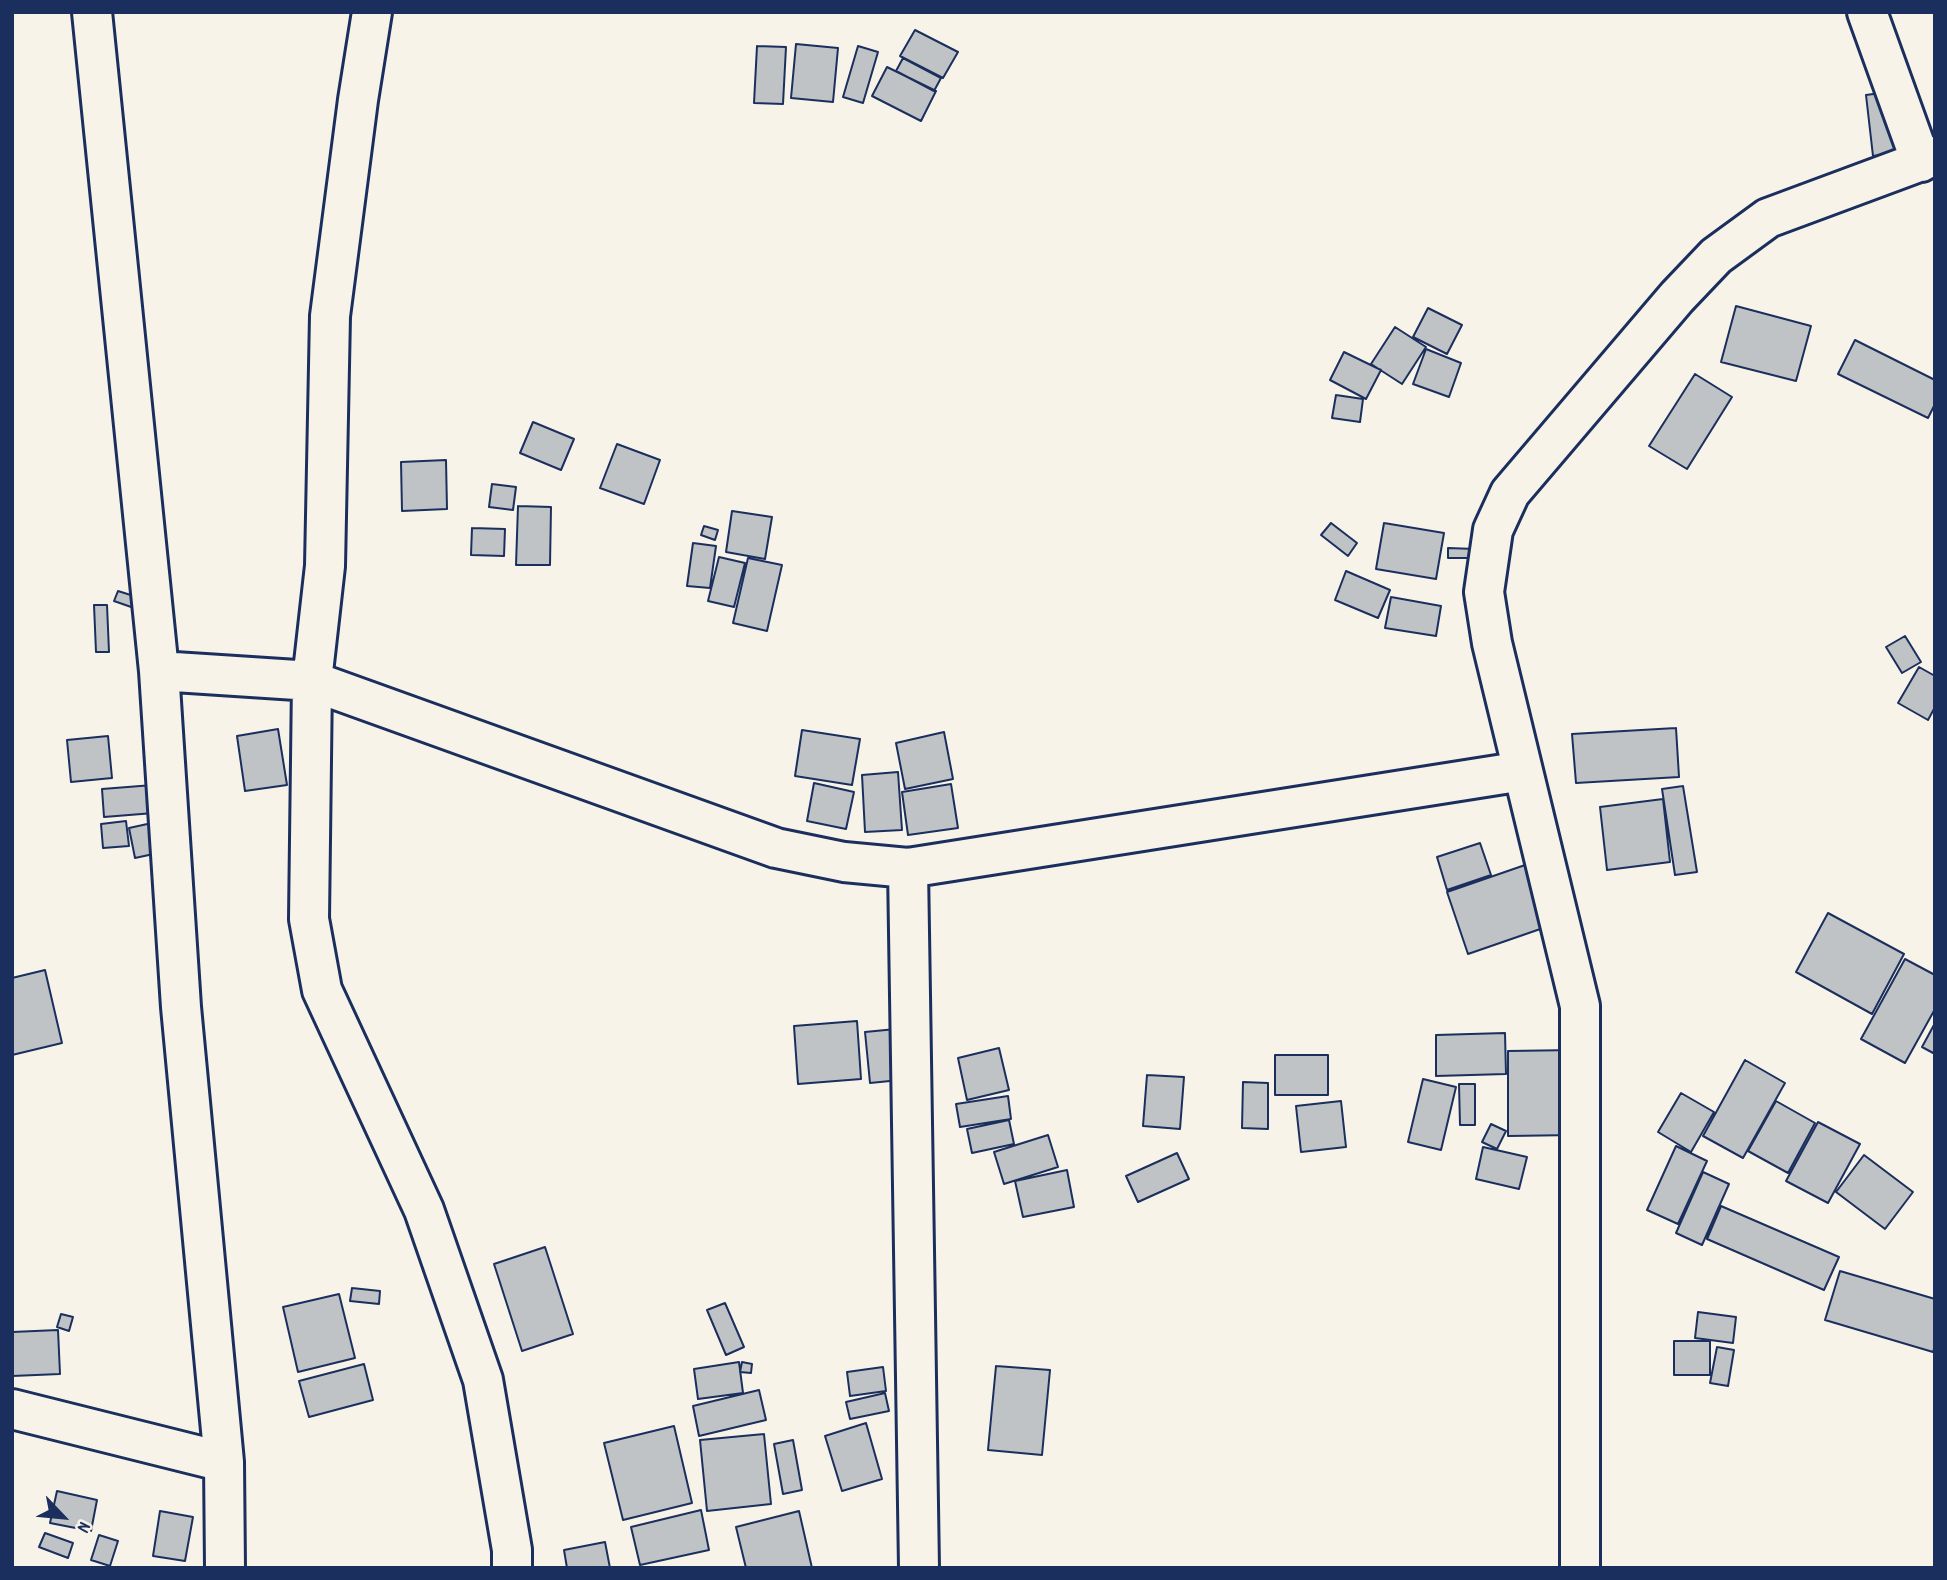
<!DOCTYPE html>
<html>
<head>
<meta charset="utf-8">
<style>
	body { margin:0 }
	#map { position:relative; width:1947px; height:1580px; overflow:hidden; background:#f7f3e8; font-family:Dekko,sans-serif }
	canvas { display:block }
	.frame { position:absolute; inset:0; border:14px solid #1b2f5e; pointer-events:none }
	.north { position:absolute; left:28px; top:1482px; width:70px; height:70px; -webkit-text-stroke:5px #f7f3e8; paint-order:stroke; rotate:116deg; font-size:19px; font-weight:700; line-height:28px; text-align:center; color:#1b2f5e }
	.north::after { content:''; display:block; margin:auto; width:24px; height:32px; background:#1b2f5e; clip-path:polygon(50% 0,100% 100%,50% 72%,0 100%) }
</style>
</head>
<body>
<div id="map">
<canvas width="1947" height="1580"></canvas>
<div class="frame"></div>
<div class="north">N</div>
</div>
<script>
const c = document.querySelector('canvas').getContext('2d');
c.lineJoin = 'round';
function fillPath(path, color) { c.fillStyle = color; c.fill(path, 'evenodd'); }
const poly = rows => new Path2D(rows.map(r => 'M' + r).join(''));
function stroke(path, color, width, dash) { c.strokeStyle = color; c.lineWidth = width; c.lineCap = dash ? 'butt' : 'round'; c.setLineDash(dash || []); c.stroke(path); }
const building = poly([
	[915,30,958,52,943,78,900,56,915,30],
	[796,44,838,48,833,102,791,98,796,44],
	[757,46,786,47,783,104,754,103,757,46],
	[858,46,878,52,863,103,843,97,858,46],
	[903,58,941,78,934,91,896,71,903,58],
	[887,67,936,91,921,121,872,96,887,67],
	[1911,89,1918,150,1873,156,1866,95,1911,89],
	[1736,306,1811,326,1796,381,1721,362,1736,306],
	[1428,308,1462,325,1447,354,1413,337,1428,308],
	[1395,327,1426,347,1402,384,1371,364,1395,327],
	[1855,340,1935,380,1935,404,1928,418,1838,374,1855,340],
	[1426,349,1461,363,1449,397,1413,384,1426,349],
	[1344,352,1381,370,1366,399,1330,380,1344,352],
	[1695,374,1732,397,1687,469,1649,446,1695,374],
	[1336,395,1363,399,1360,422,1332,418,1336,395],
	[533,422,574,439,561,470,520,453,533,422],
	[617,444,660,460,644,504,600,488,617,444],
	[446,460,447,509,402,511,401,462,446,460],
	[492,484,516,487,513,510,489,507,492,484],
	[518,506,551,507,550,565,516,565,518,506],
	[732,511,772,517,765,559,726,552,732,511],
	[1331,523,1357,543,1348,556,1321,535,1331,523],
	[1384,523,1444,533,1436,579,1376,569,1384,523],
	[704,526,718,530,715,540,701,535,704,526],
	[472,528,505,529,504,556,471,555,472,528],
	[693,543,716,546,710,588,687,586,693,543],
	[1448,548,1475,549,1475,558,1448,558,1448,548],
	[719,557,745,563,734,607,708,601,719,557],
	[748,558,782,565,767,631,733,623,748,558],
	[1346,571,1390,590,1378,618,1335,600,1346,571],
	[118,591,137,597,134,608,114,601,118,591],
	[1391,597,1441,606,1436,636,1385,628,1391,597],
	[94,605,107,605,109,652,96,652,94,605],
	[1905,636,1921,662,1902,673,1886,647,1905,636],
	[1919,667,1935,676,1935,707,1928,720,1898,703,1919,667],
	[1676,728,1679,777,1576,783,1572,734,1676,728],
	[278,729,287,785,245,791,237,736,278,729],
	[802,730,860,739,852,785,795,776,802,730],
	[944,732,953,779,905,789,896,743,944,732],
	[108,736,112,778,71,782,67,740,108,736],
	[898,772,902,830,865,832,862,775,898,772],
	[814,783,854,792,846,829,807,821,814,783],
	[951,784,958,828,908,835,902,792,951,784],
	[153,785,154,813,104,817,102,789,153,785],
	[1683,786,1697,872,1675,875,1662,789,1683,786],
	[1663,799,1670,862,1607,870,1600,807,1663,799],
	[126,821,129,846,103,848,101,824,126,821],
	[152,823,158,853,135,858,129,828,152,823],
	[1480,843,1491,875,1447,890,1437,857,1480,843],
	[1528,864,1549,926,1468,954,1447,892,1528,864],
	[1828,913,1904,954,1872,1014,1796,972,1828,913],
	[1905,959,1935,975,1935,1009,1905,1063,1861,1039,1905,959],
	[45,970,62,1043,12,1055,12,978,45,970],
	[857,1021,861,1079,798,1084,794,1026,857,1021],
	[1935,1023,1935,1054,1922,1047,1935,1023],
	[896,1029,900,1080,870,1083,865,1032,896,1029],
	[1505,1033,1506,1074,1436,1076,1436,1035,1505,1033],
	[999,1048,1009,1090,967,1100,958,1058,999,1048],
	[1575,1050,1575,1135,1508,1136,1508,1051,1575,1050],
	[1275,1055,1328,1055,1328,1095,1275,1095,1275,1055],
	[1745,1060,1785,1083,1743,1158,1703,1136,1745,1060],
	[1147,1075,1184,1077,1180,1129,1143,1126,1147,1075],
	[1423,1079,1456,1087,1441,1150,1408,1142,1423,1079],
	[1243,1082,1268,1083,1268,1129,1242,1128,1243,1082],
	[1459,1084,1475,1084,1475,1125,1460,1125,1459,1084],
	[1681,1093,1714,1112,1691,1152,1658,1132,1681,1093],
	[1008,1096,1011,1119,960,1127,956,1104,1008,1096],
	[1341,1101,1346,1147,1301,1152,1296,1106,1341,1101],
	[1776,1101,1815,1123,1788,1173,1748,1151,1776,1101],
	[1009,1120,1014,1144,972,1153,967,1129,1009,1120],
	[1818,1122,1860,1144,1828,1203,1786,1181,1818,1122],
	[1491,1124,1506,1131,1497,1149,1482,1142,1491,1124],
	[1048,1135,1058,1167,1004,1184,994,1152,1048,1135],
	[1676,1146,1707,1161,1678,1224,1647,1210,1676,1146],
	[1483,1147,1527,1157,1519,1189,1476,1179,1483,1147],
	[1177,1153,1189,1179,1138,1202,1126,1176,1177,1153],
	[1864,1155,1913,1192,1885,1229,1836,1192,1864,1155],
	[1067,1170,1074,1207,1023,1217,1015,1181,1067,1170],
	[1703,1172,1729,1184,1702,1245,1676,1233,1703,1172],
	[1721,1206,1839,1257,1824,1290,1707,1239,1721,1206],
	[545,1247,573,1334,522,1351,494,1264,545,1247],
	[1840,1271,1935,1299,1935,1346,1933,1352,1825,1320,1840,1271],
	[352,1288,380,1291,379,1304,350,1301,352,1288],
	[339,1294,355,1358,298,1372,283,1307,339,1294],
	[725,1303,744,1347,726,1355,707,1310,725,1303],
	[1698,1312,1736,1317,1733,1343,1695,1338,1698,1312],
	[61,1314,73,1317,69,1331,57,1327,61,1314],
	[58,1330,60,1374,12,1376,12,1332,58,1330],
	[1674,1341,1710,1341,1710,1375,1674,1375,1674,1341],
	[1717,1347,1734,1350,1728,1386,1710,1383,1717,1347],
	[739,1362,743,1393,698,1399,694,1369,739,1362],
	[742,1362,752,1364,751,1373,740,1372,742,1362],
	[364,1364,373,1400,309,1417,299,1381,364,1364],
	[996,1366,1050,1370,1042,1455,988,1450,996,1366],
	[883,1367,886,1391,850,1396,847,1372,883,1367],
	[759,1390,766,1420,699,1436,693,1406,759,1390],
	[885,1393,889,1411,850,1419,846,1402,885,1393],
	[866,1423,882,1479,842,1491,825,1436,866,1423],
	[674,1426,692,1503,623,1520,604,1443,674,1426],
	[764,1434,771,1504,707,1511,700,1440,764,1434],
	[793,1440,802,1490,783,1494,774,1444,793,1440],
	[57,1491,97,1500,91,1531,50,1523,57,1491],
	[701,1510,709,1550,640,1565,631,1527,701,1510],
	[160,1511,193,1517,185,1561,153,1556,160,1511],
	[799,1511,812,1568,746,1568,736,1527,799,1511],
	[45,1533,73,1543,68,1558,39,1547,45,1533],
	[99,1535,118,1541,110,1566,91,1560,99,1535],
	[605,1542,610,1568,567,1568,564,1550,605,1542]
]);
fillPath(building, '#c0c3c5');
stroke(building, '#1b2f5e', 2);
const minor = poly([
	[92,12,159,671,181,1007,224,1462],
	[372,12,358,100,330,316,325,566,312,681,309,919,322,990,424,1210,483,1380,512,1550,512,1568],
	[1867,12,1921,162],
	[159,671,312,681,776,848,844,862,908,868,1523,771],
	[908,868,919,1568],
	[12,1409,224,1462,225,1568],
	[1580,1568,1580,1006,1492,643,1484,592,1493,530,1510,493,1677,297,1716,256,1768,218,1935,156]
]);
stroke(minor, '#1b2f5e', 44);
stroke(minor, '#f7f3e8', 38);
</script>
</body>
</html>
